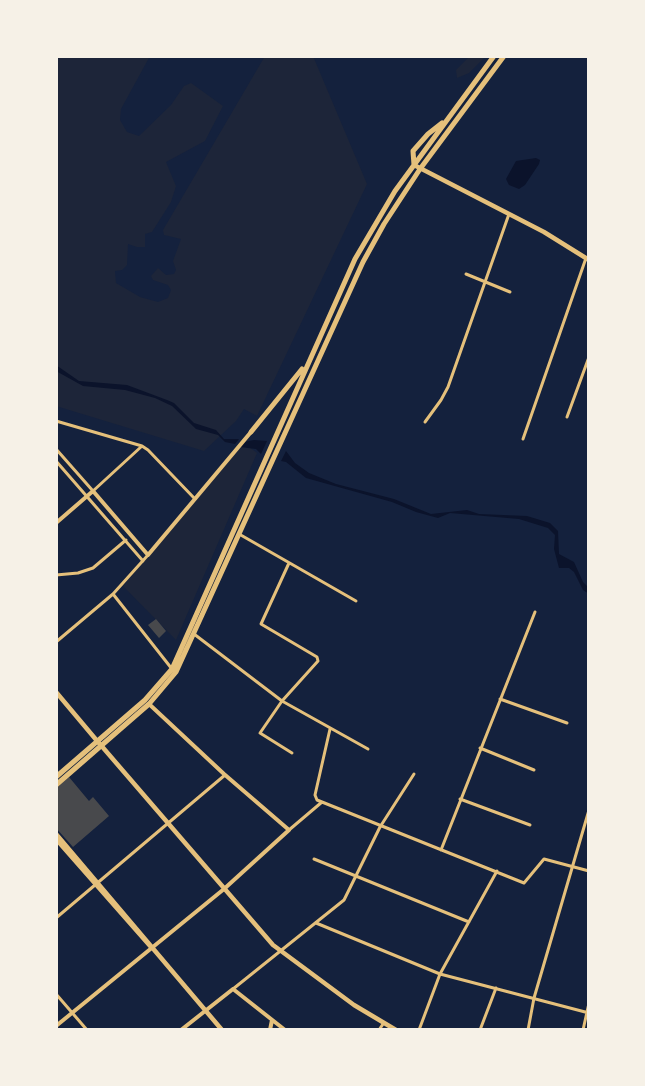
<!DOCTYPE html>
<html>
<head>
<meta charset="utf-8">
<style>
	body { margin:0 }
	#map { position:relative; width:645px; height:1086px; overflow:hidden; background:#14213d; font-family:"Roboto Serif",serif }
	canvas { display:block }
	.frame { position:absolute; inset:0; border:58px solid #f6f1e7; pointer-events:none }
</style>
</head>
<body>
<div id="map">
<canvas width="645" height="1086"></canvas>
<div class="frame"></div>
</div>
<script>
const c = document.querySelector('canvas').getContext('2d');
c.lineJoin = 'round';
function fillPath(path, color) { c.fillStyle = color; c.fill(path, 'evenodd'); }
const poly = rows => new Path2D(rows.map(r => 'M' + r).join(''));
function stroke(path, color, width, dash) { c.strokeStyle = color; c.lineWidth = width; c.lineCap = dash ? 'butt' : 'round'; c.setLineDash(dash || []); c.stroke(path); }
fillPath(poly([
	[56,56,150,56,121,109,120,120,127,132,139,136,171,105,184,86,191,83,223,106,205,141,166,162,176,186,171,202,152,232,145,234,145,247,137,247,128,244,127,265,122,270,115,271,116,283,140,297,158,302,168,298,171,290,168,285,153,280,151,276,158,268,166,275,174,274,176,270,173,261,181,239,164,235,163,230,265,56,313,56,367,184,257,416,244,409,236,421,204,451,56,406],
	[470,56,486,56,469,73,457,78,456,70],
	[244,443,257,453,176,640,123,586]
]), '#1d2539');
fillPath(poly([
	[536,158,540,160,539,164,525,185,519,189,509,185,506,179,516,161],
	[56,365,79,381,127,385,167,400,174,403,194,423,216,430,224,439,239,439,235,444,225,442,218,435,196,429,172,406,155,398,125,390,83,386,56,371],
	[254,440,267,441,261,454,256,449,240,447,244,442],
	[286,451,295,463,309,473,336,484,394,499,431,514,467,510,479,514,527,516,550,523,558,531,559,554,574,562,583,582,589,588,589,594,583,590,574,572,569,568,559,568,554,549,555,535,548,528,519,519,450,513,438,518,416,512,392,502,306,478,286,462,281,461]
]), '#0b132b');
fillPath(poly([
	[156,619,166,631,159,638,148,625],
	[69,777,89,801,93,797,109,816,73,847,56,828,56,788]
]), '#48494c');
stroke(poly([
	[466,274,510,292],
	[567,417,589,357],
	[56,421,142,446,148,450,195,499],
	[425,422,441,400,448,387,509,214],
	[523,439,586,258],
	[56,449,93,491,142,446],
	[56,461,143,561],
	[239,534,356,601],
	[289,563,261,624,317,657,318,661,282,701,260,733,292,753],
	[56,575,78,573,93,568,126,540],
	[113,594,172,669],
	[194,634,282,701,368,749],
	[56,642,113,594,148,555],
	[500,699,567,723],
	[330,729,315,795,317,800,524,883,544,859,589,871],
	[480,748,534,770],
	[460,799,530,825],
	[289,830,322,802],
	[441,850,535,612],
	[314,859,469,922],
	[56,918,225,775],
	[316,923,440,974,589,1013],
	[233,989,344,900,380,827,414,774],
	[56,994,87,1030],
	[56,1028,57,1030],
	[379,1030,383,1024],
	[419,1030,440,974,497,871],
	[480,1030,496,988],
	[528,1030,534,998,589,810],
	[583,1030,589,1003]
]), '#e5c07b', 3);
stroke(poly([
	[56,523,93,491,148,555,251,432],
	[56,1026,224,889,289,830,224,774,149,704],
	[181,1030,233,989,285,1030],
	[270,1030,272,1020]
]), '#e5c07b', 4);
stroke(poly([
	[414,165,544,232,589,260],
	[56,692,98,742]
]), '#e5c07b', 4.5);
stroke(poly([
	[99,743,273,945,354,1005,396,1030],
	[56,834,222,1030],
	[56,839,151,947]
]), '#e5c07b', 4.5);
stroke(poly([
	[414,165,413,151,428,134,442,123],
	[251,432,302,369],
	[56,777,145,700,172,669,355,259,395,191,494,56],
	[56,785,149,704,176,672,363,262,384,224,420,169,504,56]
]), '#e5c07b', 5);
</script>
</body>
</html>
